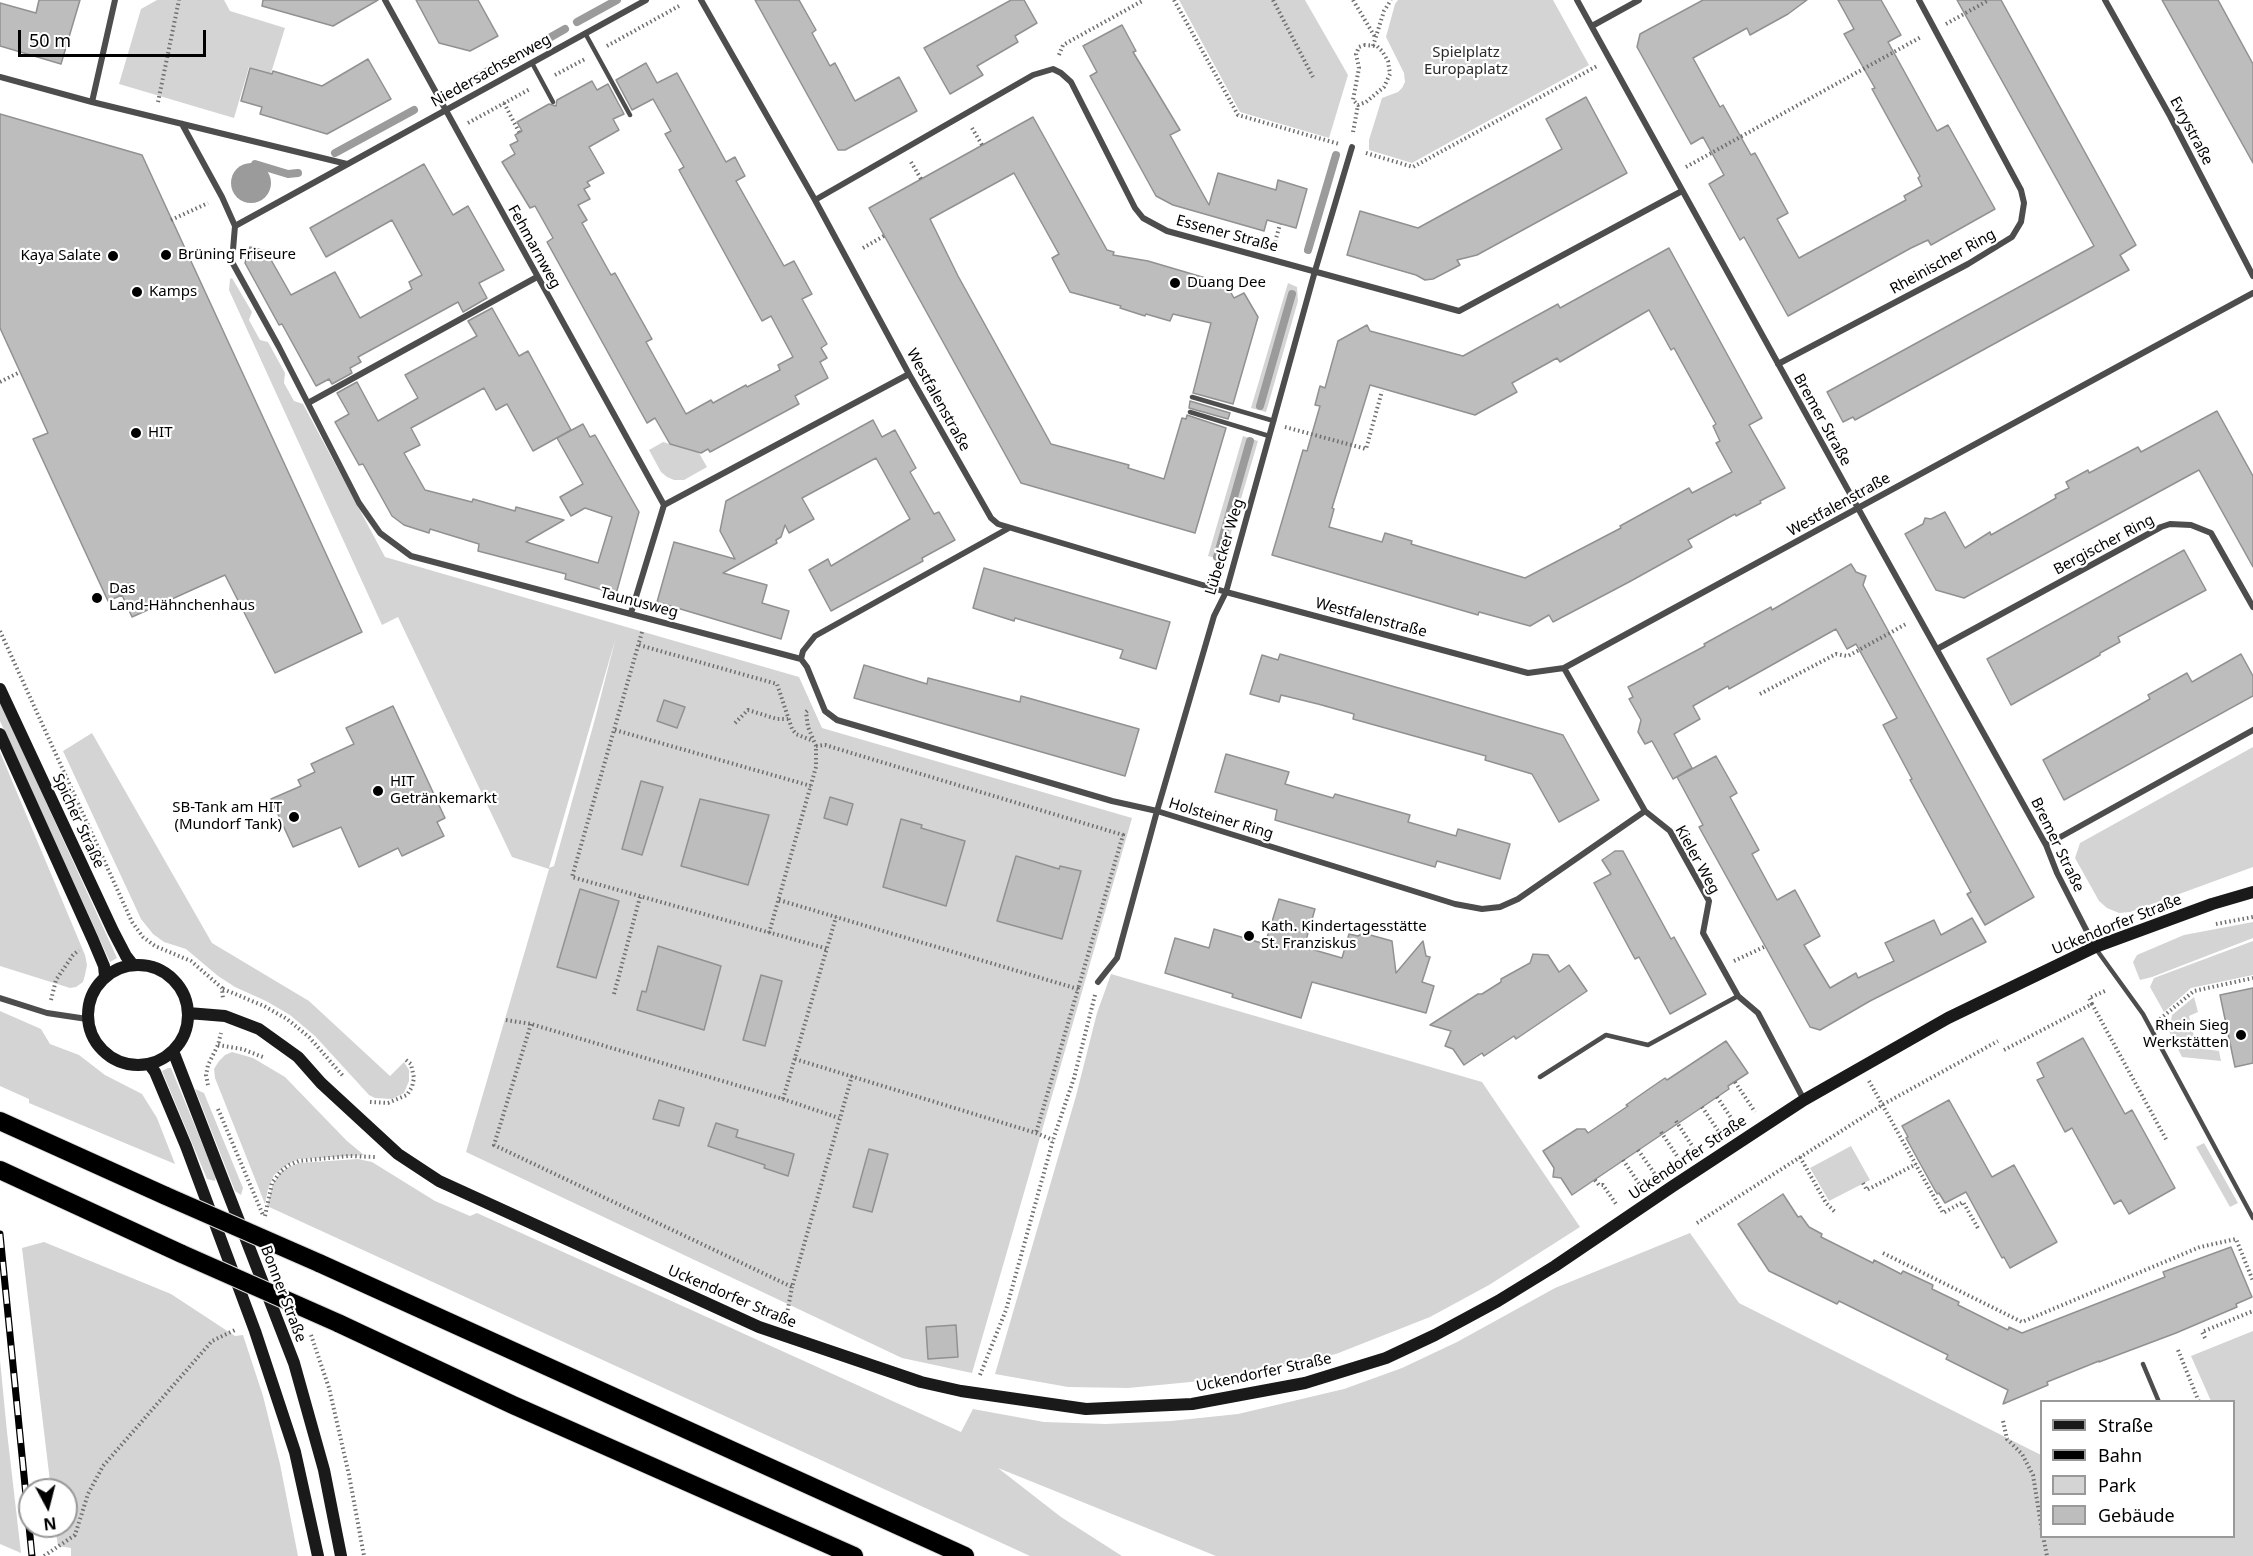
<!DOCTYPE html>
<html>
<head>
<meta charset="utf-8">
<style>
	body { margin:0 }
	#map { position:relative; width:2253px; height:1556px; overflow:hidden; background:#fff; font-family:"Noto Sans",sans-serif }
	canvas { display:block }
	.legend { position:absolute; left:2040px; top:1400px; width:195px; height:138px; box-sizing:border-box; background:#fff; border:2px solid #999; margin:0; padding:8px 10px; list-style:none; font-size:18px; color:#000 }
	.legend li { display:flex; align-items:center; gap:12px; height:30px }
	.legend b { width:30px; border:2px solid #999 }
	.north { position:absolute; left:18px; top:1478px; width:60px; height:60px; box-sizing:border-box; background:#fff; border:2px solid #999; border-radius:50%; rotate:173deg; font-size:16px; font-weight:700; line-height:24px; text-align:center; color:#000 }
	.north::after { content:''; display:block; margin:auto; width:21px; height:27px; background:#000; clip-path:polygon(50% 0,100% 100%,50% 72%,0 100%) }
	.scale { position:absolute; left:18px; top:30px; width:188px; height:27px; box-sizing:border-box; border:3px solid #000; border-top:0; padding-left:8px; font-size:18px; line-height:21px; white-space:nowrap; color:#000; -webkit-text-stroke:4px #fff; paint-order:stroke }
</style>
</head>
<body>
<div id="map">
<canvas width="2253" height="1556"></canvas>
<ul class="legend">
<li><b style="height:8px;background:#1a1a1a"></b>Straße</li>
<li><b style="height:8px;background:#000"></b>Bahn</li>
<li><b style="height:16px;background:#d4d4d4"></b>Park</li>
<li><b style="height:16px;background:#bdbdbd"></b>Gebäude</li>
</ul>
<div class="north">N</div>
<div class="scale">50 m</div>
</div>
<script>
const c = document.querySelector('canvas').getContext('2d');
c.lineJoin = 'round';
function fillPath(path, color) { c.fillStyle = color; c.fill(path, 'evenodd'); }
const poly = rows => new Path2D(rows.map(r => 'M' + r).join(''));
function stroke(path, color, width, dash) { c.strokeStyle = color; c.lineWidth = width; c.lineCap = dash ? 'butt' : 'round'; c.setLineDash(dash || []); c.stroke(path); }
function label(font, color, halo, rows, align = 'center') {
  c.font = font + ' "Noto Sans",sans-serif'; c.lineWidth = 4.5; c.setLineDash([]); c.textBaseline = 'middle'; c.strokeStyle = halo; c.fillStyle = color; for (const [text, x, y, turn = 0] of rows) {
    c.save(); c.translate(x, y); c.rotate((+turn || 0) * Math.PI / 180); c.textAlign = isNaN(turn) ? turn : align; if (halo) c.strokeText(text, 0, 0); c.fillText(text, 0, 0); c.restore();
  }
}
fillPath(poly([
	[157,0,224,0,230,11,285,28,271,73,249,67,234,118,119,84,141,9],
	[1179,0,1305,0,1348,75,1329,138,1240,112],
	[1398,0,1553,0,1589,65,1412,163,1369,150,1369,140,1382,98,1398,92,1402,88,1405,82,1404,73,1386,37,1395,4],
	[232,278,252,312,249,320,260,340,268,342,285,373,284,383,294,401,303,404,385,557,799,677,822,728,1132,818,972,1373,902,1358,466,1152,549,869,512,857,398,617,382,625,229,290,230,279],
	[616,637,595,719,554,866,549,868],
	[1288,283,1297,287,1298,301,1266,412,1251,408],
	[1243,436,1258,441,1223,560,1208,556],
	[663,442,699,453,707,467,684,480,674,480,667,477,661,472,649,450],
	[0,701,117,958,110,962,0,721],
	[92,733,212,943,309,1001,390,1076,404,1062,409,1070,409,1081,404,1093,392,1099,375,1098,369,1095,315,1036,290,1015,266,1001,235,987,218,976,186,949,164,942,153,934,141,919,63,751],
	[2253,747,2253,867,2130,912,2119,913,2107,908,2099,901,2075,858,2080,843],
	[0,752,85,955,87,965,85,975,83,982,76,987,70,988,0,966],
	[2253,922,2253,938,2152,977,2140,980,2136,970,2133,962,2137,955,2184,935],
	[2253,941,2253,975,2191,988,2164,1012,2150,987,2154,978],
	[1111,974,1482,1082,1580,1227,1489,1285,1430,1317,1336,1354,1232,1378,1128,1388,1068,1387,995,1374,1076,1096,1097,1013],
	[2194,997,2198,1012,2189,1016,2197,1048,2219,1051,2221,1061,2182,1057,2169,1031,2172,1015],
	[0,1011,41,1029,50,1044,79,1055,105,1075,142,1094,157,1118,175,1164,29,1103,29,1099,0,1086],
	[232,1052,253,1058,285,1077,347,1141,364,1155,299,1159,288,1164,274,1175,268,1189,265,1204,215,1078,214,1069,219,1061,225,1055],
	[168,1068,171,1068,216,1177,215,1181,207,1179,162,1071],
	[195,1089,204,1093,243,1188,241,1195,235,1191],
	[2204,1143,2238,1203,2230,1207,2196,1147],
	[1851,1146,1870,1180,1829,1201,1810,1168],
	[358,1159,372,1162,435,1201,470,1216,477,1213,961,1432,973,1409,1044,1422,1106,1424,1171,1421,1238,1414,1344,1389,1402,1368,1457,1342,1555,1288,1690,1233,1739,1303,2041,1455,2042,1536,2234,1536,2234,1402,2211,1401,2191,1356,2253,1331,2253,1556,1216,1556,998,1468,1061,1517,1122,1556,1030,1556,267,1206,273,1184,281,1172,289,1167,299,1163],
	[44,1242,171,1294,235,1336,243,1335,263,1396,280,1464,298,1556,71,1556,71,1548,58,1546,55,1526,66,1526,66,1490,51,1490,22,1248],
	[0,1360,7,1432,21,1553,0,1544]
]), '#d4d4d4');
fillPath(poly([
	'231 183a20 20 0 1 1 40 0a20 20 0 1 1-40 0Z'
]), '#9b9b9b');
stroke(poly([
	[577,22,617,0],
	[535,46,565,29],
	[473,79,517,55],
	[335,153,414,110],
	[255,164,288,174,298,173],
	[1308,250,1336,155],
	[1260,406,1292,294],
	[1217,557,1250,441]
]), '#9b9b9b', 8);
const building = poly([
	[39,0,80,0,61,64,0,46,0,3,36,13,39,0],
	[263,0,378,0,333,26,262,6,263,0],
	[416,0,478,0,498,36,470,51,439,43,416,0],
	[755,0,799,0,816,30,812,33,830,66,835,63,855,101,899,77,917,111,845,150,838,150,755,0],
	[1011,0,1024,0,1037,23,1015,36,1018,42,977,66,983,75,950,94,924,48,1011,0],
	[1703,0,1807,0,1788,14,1750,35,1747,28,1693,58,1720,107,1723,105,1751,155,1755,153,1788,213,1777,219,1799,258,1906,200,1904,196,1922,186,1918,178,1920,176,1872,89,1875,88,1844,34,1854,29,1838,0,1881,0,1901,35,1888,42,1937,131,1948,125,1995,209,1931,245,1928,240,1911,248,1788,316,1744,237,1740,240,1709,184,1724,175,1703,137,1691,144,1637,47,1640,34,1703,0],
	[1957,0,2001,0,2136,245,2120,255,2129,270,1855,420,1853,417,1843,422,1827,392,2094,246,1957,0],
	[2162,0,2218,0,2253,64,2253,163,2162,0],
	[1122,25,1136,51,1133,52,1180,130,1170,135,1209,205,1218,173,1276,190,1278,180,1307,189,1296,228,1267,220,1264,231,1173,205,1156,196,1090,76,1097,72,1083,46,1122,25],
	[368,59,391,99,327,134,260,114,262,107,241,101,250,68,272,74,273,71,322,86,368,59],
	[646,63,657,83,677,73,726,162,735,157,745,176,736,181,784,266,794,261,812,294,802,299,827,344,821,348,827,358,820,362,828,378,795,396,799,404,710,452,708,449,701,453,670,444,655,418,647,423,547,242,553,238,535,206,530,208,502,162,515,154,510,145,518,141,515,135,522,131,517,122,549,104,556,106,557,100,592,81,597,90,608,84,624,114,613,119,619,130,589,147,604,173,587,182,590,186,584,189,590,199,578,205,587,220,582,223,611,275,615,273,652,339,646,342,686,414,711,400,713,403,746,385,747,387,780,370,778,365,793,357,771,316,762,321,679,170,684,167,665,134,671,131,653,99,632,110,616,80,646,63],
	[1586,97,1627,173,1477,255,1457,260,1460,265,1433,279,1425,280,1416,275,1347,255,1360,211,1418,228,1562,149,1546,119,1586,97],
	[0,114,142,155,362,632,275,673,225,575,132,617,122,595,108,601,33,439,48,433,0,328,0,114],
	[1033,117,1107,250,1114,252,1113,255,1148,261,1226,284,1234,298,1244,293,1258,317,1233,404,1193,393,1211,323,1173,314,1170,321,1146,314,1145,316,1120,308,1121,306,1070,292,1052,258,1059,254,1014,173,930,219,958,276,1051,444,1129,465,1128,468,1164,479,1182,418,1186,419,1187,415,1226,428,1195,533,1021,483,869,208,1033,117],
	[424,164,453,215,468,206,504,270,479,283,487,298,463,312,458,302,358,357,361,362,350,368,352,373,332,384,329,379,316,386,282,324,279,325,245,263,250,247,266,251,291,295,335,272,360,318,412,289,409,282,422,275,418,268,392,220,326,257,310,228,424,164],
	[1669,248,1762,418,1749,425,1785,488,1760,501,1761,503,1736,516,1735,514,1688,540,1692,547,1629,582,1553,622,1549,615,1530,626,1479,612,1478,615,1272,555,1303,450,1307,451,1320,406,1315,405,1320,386,1325,388,1338,341,1367,325,1370,331,1463,356,1558,304,1560,308,1669,248],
	[1649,310,1671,350,1674,348,1716,424,1713,426,1720,441,1716,443,1732,472,1692,493,1689,488,1620,526,1621,528,1525,578,1411,544,1412,541,1385,533,1382,542,1329,527,1334,509,1332,508,1370,385,1475,415,1517,392,1512,383,1557,358,1560,362,1649,310],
	[492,308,519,356,528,351,571,430,533,451,507,404,496,410,484,388,411,428,420,445,404,453,425,490,472,502,473,499,515,511,516,507,564,520,526,542,598,563,612,517,585,508,571,516,560,497,583,484,557,438,583,424,590,437,595,435,639,512,616,594,565,579,566,574,478,551,479,544,430,529,429,533,404,525,392,516,363,464,359,465,335,422,349,414,337,393,357,382,378,421,418,398,405,375,477,336,468,321,492,308],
	[1190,401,1230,413,1228,419,1189,408,1190,401],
	[2217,411,2253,476,2253,567,2199,470,1964,598,1936,590,1905,534,1923,524,1925,518,1931,519,1945,512,1965,548,1990,532,1991,535,2056,498,2055,495,2069,488,2066,482,2088,470,2089,473,2138,447,2141,452,2217,411],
	[873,420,882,437,895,430,916,468,910,472,934,514,939,512,955,540,922,558,923,561,831,611,809,570,828,559,831,566,910,519,876,458,802,498,814,519,789,533,785,525,781,537,776,540,777,543,723,573,767,585,762,603,789,611,781,639,657,602,674,542,735,559,720,531,726,501,873,420],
	[2184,550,2206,590,2118,637,2120,642,2100,653,2100,655,2011,705,1987,659,2184,550],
	[1851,564,1856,572,1866,576,1863,585,2034,897,1985,925,1967,894,1971,892,1910,780,1912,779,1883,725,1897,718,1856,644,1847,649,1836,629,1729,689,1728,686,1693,706,1700,719,1674,734,1692,768,1673,779,1652,741,1645,744,1638,732,1641,720,1629,699,1633,697,1628,687,1705,646,1704,644,1771,607,1772,610,1851,564],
	[984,568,1170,622,1156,669,1120,658,1123,650,1015,618,1014,621,973,608,984,568],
	[1280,654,1563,735,1599,800,1559,822,1532,774,1485,760,1486,756,1353,719,1354,714,1318,704,1281,695,1279,702,1250,694,1262,655,1278,660,1280,654],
	[2241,654,2253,676,2253,696,2064,800,2043,760,2150,699,2148,695,2187,673,2192,682,2241,654],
	[864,665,927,684,928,678,1020,702,1021,696,1139,729,1125,776,854,698,864,665],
	[664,700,685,707,677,728,657,721,664,700],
	[393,706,445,818,437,822,444,836,402,856,398,848,359,867,341,827,293,847,271,799,301,786,298,780,315,772,311,764,354,744,346,728,393,706],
	[1226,754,1289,772,1285,784,1333,798,1335,794,1410,815,1408,822,1456,836,1458,829,1510,844,1500,879,1437,861,1435,867,1275,820,1277,810,1215,792,1226,754],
	[1716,756,1737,793,1730,797,1759,850,1752,854,1777,900,1795,890,1820,936,1804,945,1830,988,1856,973,1858,978,1894,961,1885,943,1934,920,1941,935,1972,918,1986,942,1870,1001,1820,1030,1810,1027,1699,827,1703,825,1677,777,1716,756],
	[641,781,663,787,642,855,622,849,641,781],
	[830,797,853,804,847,825,824,818,830,797],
	[700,799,769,815,748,885,681,866,700,799],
	[901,819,922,825,921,828,965,841,946,906,883,887,901,819],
	[1615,851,1623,851,1671,939,1674,937,1706,994,1670,1014,1639,957,1635,959,1594,883,1611,874,1602,860,1615,851],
	[1016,856,1059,869,1060,866,1081,871,1062,939,997,921,1016,856],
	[580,889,619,901,596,978,557,967,580,889],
	[1279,899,1315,909,1304,947,1342,958,1349,934,1358,936,1363,933,1392,941,1396,973,1423,941,1426,956,1430,957,1422,982,1434,986,1426,1013,1312,982,1301,1018,1232,997,1233,994,1165,973,1175,938,1209,948,1214,929,1265,944,1279,899],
	[658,946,721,966,704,1030,637,1010,642,991,646,992,658,946],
	[1533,954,1548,955,1559,972,1569,965,1587,991,1516,1039,1514,1036,1484,1056,1482,1053,1464,1065,1453,1049,1445,1046,1451,1031,1430,1025,1478,994,1482,994,1501,982,1501,979,1530,963,1533,954],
	[761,975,782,981,765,1046,743,1040,761,975],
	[2253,988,2253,1063,2235,1067,2220,995,2253,988],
	[2083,1038,2125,1114,2132,1110,2175,1188,2129,1214,2121,1200,2114,1204,2072,1128,2065,1132,2037,1080,2044,1077,2037,1063,2083,1038],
	[1726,1041,1748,1073,1728,1086,1729,1089,1572,1195,1561,1178,1553,1177,1554,1168,1543,1151,1577,1129,1585,1129,1588,1133,1628,1106,1626,1105,1646,1091,1665,1078,1667,1080,1726,1041],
	[659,1100,684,1108,679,1126,653,1119,659,1100],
	[1949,1100,1992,1177,2014,1165,2057,1242,2010,1268,2004,1257,2002,1258,1966,1192,1945,1203,1939,1193,1937,1194,1906,1138,1908,1137,1902,1126,1949,1100],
	[716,1123,738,1130,736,1137,794,1154,788,1176,764,1168,765,1165,708,1146,716,1123],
	[869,1149,888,1154,872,1212,853,1207,869,1149],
	[1783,1194,1798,1217,1801,1216,1809,1227,1822,1234,1821,1237,1873,1263,1874,1260,1901,1274,1903,1271,1933,1285,1932,1289,1959,1302,1958,1305,2008,1330,2009,1327,2022,1333,2165,1277,2163,1272,2231,1247,2252,1297,2236,1304,2237,1307,2176,1333,2099,1362,2099,1361,2047,1382,2048,1385,2003,1404,2008,1390,1946,1359,1948,1355,1839,1301,1837,1304,1769,1271,1738,1224,1783,1194],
	[956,1325,958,1357,928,1359,926,1327,956,1325]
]);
fillPath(building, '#bdbdbd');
stroke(building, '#919191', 1.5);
const highway = poly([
	[0,1121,166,1196],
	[0,1170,182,1254],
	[319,1263,965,1556],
	[338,1323,513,1405,854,1556]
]);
stroke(highway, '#dbdbdb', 20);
stroke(poly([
	[1174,0,1238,115,1339,144],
	[1273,0,1313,77],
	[1353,0,1375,37],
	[1946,24,1989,0],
	[1364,45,1377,46,1382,51,1388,61,1390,74,1384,87,1366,102,1358,105,1353,100,1359,68,1356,54,1359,47,1364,45],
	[607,46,679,6],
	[1373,46,1384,11,1391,0],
	[1059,55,1063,45,1144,0],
	[555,75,585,59],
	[158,102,179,0],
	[504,103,519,132],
	[468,123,530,89],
	[972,128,982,145],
	[1353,132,1358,105],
	[1366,153,1413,167,1597,66],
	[911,162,921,179],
	[1686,167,1921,37],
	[171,220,208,203],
	[1274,246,1280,224],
	[863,248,884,236],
	[0,382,20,372],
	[1285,427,1366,449,1382,391],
	[0,631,132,922,143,937,155,946,191,961,222,988,223,999],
	[642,632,572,877,828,949],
	[639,645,777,684,792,729,796,734,813,741],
	[1760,694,1836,654,1848,656,1906,624],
	[735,723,748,710,777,719,788,719],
	[615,730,811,786],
	[816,746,825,745,1123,835,1078,989],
	[779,900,1078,989,1036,1133],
	[2216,924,2253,917],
	[769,933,816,767,816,746,808,727,806,712,809,709],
	[1734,961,1766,946],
	[223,989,264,1006,287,1019,309,1037,343,1076],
	[614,994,640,897],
	[51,1000,56,980,73,955,79,950],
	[2092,1004,2089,998,2107,990],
	[2160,1019,2194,991,2253,978],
	[506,1020,531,1024,783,1099,839,1118],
	[531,1024,494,1145,792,1287,852,1076],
	[218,1045,242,1049,263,1057],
	[2004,1050,2092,1004,2167,1141],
	[795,1059,1036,1133,1053,1140],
	[1869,1081,1943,1213,1963,1202,1979,1230],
	[1735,1082,1755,1112],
	[208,1085,206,1075,208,1065,218,1045,221,1033],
	[1717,1097,1736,1125],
	[783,1099,836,917],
	[370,1102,388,1103,407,1095,412,1087,414,1078,411,1064,406,1060],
	[1702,1107,1721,1135],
	[218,1109,263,1215],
	[1676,1121,1696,1152],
	[1661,1132,1681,1162],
	[1638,1150,1657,1177],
	[1800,1157,1826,1203,1835,1212],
	[1623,1160,1642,1188],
	[1595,1180,1599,1185,1603,1185,1616,1204],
	[1863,1183,1867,1190,1916,1164],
	[265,1216,272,1183,281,1171,289,1165,299,1161,349,1156,375,1157],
	[1697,1223,1882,1105,1998,1041],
	[1883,1253,2022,1322,2200,1247,2236,1239,2253,1281],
	[786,1319,792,1287],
	[311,1335,329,1388,349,1475,364,1556],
	[2205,1338,2202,1332,2253,1311],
	[2178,1350,2199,1402],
	[980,1375,1006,1310,1053,1140,1074,1078,1095,995],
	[2003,1421,2007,1439,2022,1454,2033,1475,2042,1531],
	[2043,1536,2047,1556],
	[44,1556,75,1535,88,1494,103,1466,212,1341,237,1329]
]), '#6f6f6f', 4, [1.5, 3]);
stroke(poly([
	[585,33,630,115],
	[532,63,553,102],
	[1192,397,1274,421],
	[1190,412,1269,436],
	[2096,949,2143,1014,2253,1218],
	[1540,1077,1606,1035,1648,1045,1738,996],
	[2143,1364,2159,1402]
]), '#4d4d4d', 4.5);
stroke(poly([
	[385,0,664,505],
	[701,0,815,200,909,374,991,518,998,524,1226,592,1528,673,1564,668,2253,293],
	[1577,0,1874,537,2046,845,2057,873,2095,947],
	[2105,0,2170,116,2253,276],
	[1592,26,1639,0],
	[0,77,92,102,347,164],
	[92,102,115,0],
	[182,124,222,197,235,226],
	[815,200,1033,75,1053,69,1061,73,1071,82,1135,208,1143,218,1167,231,1459,311,1682,191],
	[235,226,232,262,279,347,359,503,380,533,411,556,801,659],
	[235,226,646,0],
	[1778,364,1968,264,2012,237,2021,222,2024,203,2021,190,1919,0],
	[308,403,537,277],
	[631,613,664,505,909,374],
	[1937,649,2161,527,2170,524,2191,525,2211,533,2253,607],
	[801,659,807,667,825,711,837,720,1112,801,1157,811,1455,904,1482,909,1500,907,1518,899,1645,811],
	[801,659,803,651,815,636,1009,528],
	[1564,668,1645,811,1670,831,1709,901,1703,933,1738,996,1758,1013,1804,1100],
	[2046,845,2253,730],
	[1098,982,1117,958,1157,811,1214,616,1226,592,1315,271,1352,147],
	[0,998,47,1013,87,1019]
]), '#4d4d4d', 6);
stroke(poly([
	[0,689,113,931,126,956,133,965],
	[0,734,93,940,104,966,105,976],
	'88 1015a50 50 0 1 1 100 0a50 50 0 1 1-100 0Z',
	[188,1013,225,1016,259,1029,298,1057,321,1083,398,1154,439,1181,759,1327,921,1382,961,1391,1086,1409,1192,1404,1305,1383,1386,1358,1435,1335,1498,1301,1555,1266,1673,1186,1804,1100,1948,1018,2095,947,2212,904,2253,892],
	[173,1051,294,1363,324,1470,341,1556],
	[149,1064,155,1072,186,1146,255,1331,295,1452,318,1556]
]), '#1a1a1a', 12);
stroke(highway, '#000', 18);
const rail = poly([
	[0,1234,32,1556]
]);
stroke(rail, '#000', 7);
stroke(rail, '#fff', 4.5, [14]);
const highwayBridge = poly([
	[166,1196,319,1263],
	[182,1254,338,1323]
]);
stroke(highwayBridge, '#dbdbdb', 20, []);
stroke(highwayBridge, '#000', 18);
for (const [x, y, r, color] of [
	[166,255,6,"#000"],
	[113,256,6,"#000"],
	[1175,283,6,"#000"],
	[137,292,6,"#000"],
	[136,433,6,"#000"],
	[97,598,6,"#000"],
	[378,791,6,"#000"],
	[294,817,6,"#000"],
	[1249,936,6,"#000"],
	[2241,1035,6,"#000"]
]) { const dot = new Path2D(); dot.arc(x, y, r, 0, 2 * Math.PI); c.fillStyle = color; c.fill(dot); stroke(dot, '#fff', 2); }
label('15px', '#2b2b2b', '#fff', [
	["Spielplatz",1466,53],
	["Europaplatz",1466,70]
]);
label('15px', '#000', '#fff', [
	["Niedersachsenweg",491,71,-29],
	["Evrystraße",2191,131,62],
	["Essener Straße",1227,234,15],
	["Fehmarnweg",534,247,61],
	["Rheinischer Ring",1943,262,-29],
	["Westfalenstraße",938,400,61],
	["Bremer Straße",1822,420,61],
	["Westfalenstraße",1839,505,-29],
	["Bergischer Ring",2104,545,-28],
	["Lübecker Weg",1225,547,-73],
	["Taunusweg",639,603,15],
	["Westfalenstraße",1371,618,15],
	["Holsteiner Ring",1221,819,17],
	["Spicher Straße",78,821,65],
	["Bremer Straße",2057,845,64],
	["Kieler Weg",1697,860,61],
	["Uckendorfer Straße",2117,925,-22],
	["Uckendorfer Straße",1688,1158,-34],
	["Bonner Straße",283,1294,69],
	["Uckendorfer Straße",732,1297,23],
	["Uckendorfer Straße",1264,1373,-12]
]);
label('15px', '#000', '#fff', [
	["Brüning Friseure",178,255],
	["Kaya Salate",101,256,"right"],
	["Duang Dee",1187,283],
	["Kamps",149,292],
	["HIT",148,433],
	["Das",109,589],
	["Land-Hähnchenhaus",109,606],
	["HIT",390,782],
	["Getränkemarkt",390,799],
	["SB-Tank am HIT",282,808,"right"],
	["(Mundorf Tank)",282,825,"right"],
	["Kath. Kindertagesstätte",1261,927],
	["St. Franziskus",1261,944],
	["Rhein Sieg",2229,1026,"right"],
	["Werkstätten",2229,1043,"right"]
], 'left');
</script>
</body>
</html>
